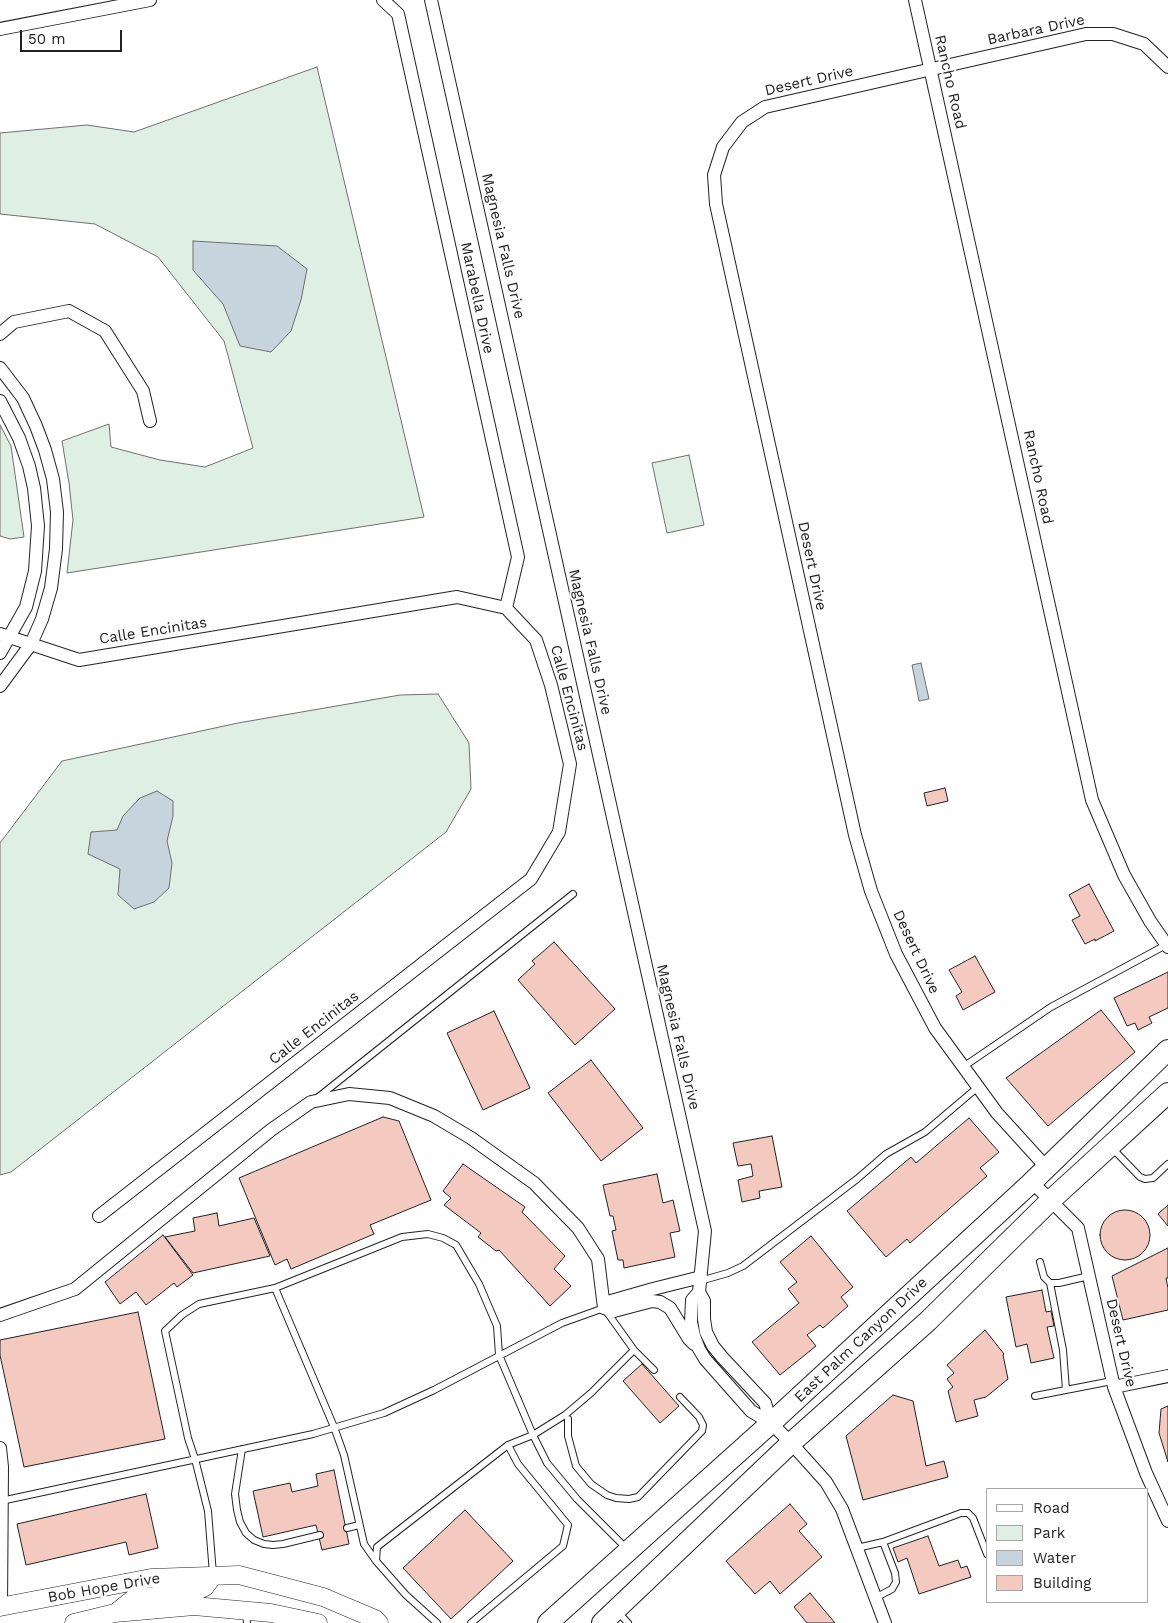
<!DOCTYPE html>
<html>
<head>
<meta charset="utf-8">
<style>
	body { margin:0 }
	#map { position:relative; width:1168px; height:1623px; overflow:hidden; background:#fff; font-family:"Work Sans",sans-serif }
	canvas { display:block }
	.legend { position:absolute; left:986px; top:1488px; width:162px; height:115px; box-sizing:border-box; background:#fff; border:1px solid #a7a7a7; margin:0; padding:6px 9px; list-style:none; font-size:15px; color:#222 }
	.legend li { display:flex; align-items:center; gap:10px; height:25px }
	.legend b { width:25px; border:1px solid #a7a7a7 }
	.scale { position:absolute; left:20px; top:30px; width:102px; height:22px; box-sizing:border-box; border:2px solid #222; border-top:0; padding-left:6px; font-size:15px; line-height:18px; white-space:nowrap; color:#222; -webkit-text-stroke:4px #fff; paint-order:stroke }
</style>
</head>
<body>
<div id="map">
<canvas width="1168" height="1623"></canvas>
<ul class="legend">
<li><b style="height:6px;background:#fff"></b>Road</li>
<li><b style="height:14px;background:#e0efe3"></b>Park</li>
<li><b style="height:14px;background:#c7d3dd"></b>Water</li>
<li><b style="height:14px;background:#f3c9c0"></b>Building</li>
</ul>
<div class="scale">50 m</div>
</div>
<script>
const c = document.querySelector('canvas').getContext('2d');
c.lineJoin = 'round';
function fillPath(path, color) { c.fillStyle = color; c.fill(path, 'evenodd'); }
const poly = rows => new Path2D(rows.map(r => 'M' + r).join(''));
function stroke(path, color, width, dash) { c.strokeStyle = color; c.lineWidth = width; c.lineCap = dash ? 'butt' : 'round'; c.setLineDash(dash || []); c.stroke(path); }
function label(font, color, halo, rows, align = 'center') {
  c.font = font + ' "Work Sans",sans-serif'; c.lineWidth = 4; c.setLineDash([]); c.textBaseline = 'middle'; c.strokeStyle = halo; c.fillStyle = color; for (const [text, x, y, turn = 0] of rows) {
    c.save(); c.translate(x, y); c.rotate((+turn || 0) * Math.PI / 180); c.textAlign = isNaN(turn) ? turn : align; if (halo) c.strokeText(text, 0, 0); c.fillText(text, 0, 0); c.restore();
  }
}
const green = poly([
	[317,67,424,517,67,573,73,520,69,483,62,441,109,424,111,447,160,460,205,467,253,448,224,341,158,257,95,224,0,214,0,133,87,125,134,132,317,67],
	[0,425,11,446,24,537,10,539,0,536,0,425],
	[689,455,704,525,667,533,652,463,689,455],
	[438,694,469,743,471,789,446,832,11,1172,0,1175,0,843,62,761,238,723,400,695,438,694]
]);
fillPath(green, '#e0efe3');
stroke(green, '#6f6f6f', 1);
const water = poly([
	[193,241,277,246,307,269,301,300,291,331,271,352,240,346,223,304,193,270,193,241],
	[921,663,929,699,919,701,912,665,921,663],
	[157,791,173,801,173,816,167,841,172,863,169,888,154,902,134,909,118,895,120,869,88,854,91,832,117,830,123,816,140,798,157,791]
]);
fillPath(water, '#c7d3dd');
stroke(water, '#6f6f6f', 1);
const building = poly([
	[945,788,948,801,927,806,924,793,945,788],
	[1089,884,1114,931,1095,941,1095,939,1085,944,1072,920,1080,916,1069,895,1089,884],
	[554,942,615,1009,575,1045,518,980,535,964,532,961,554,942],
	[975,956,995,992,963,1010,956,996,962,992,949,970,975,956],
	[1168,972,1168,1008,1149,1017,1152,1023,1138,1030,1135,1023,1127,1026,1114,998,1168,972],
	[1101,1010,1135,1052,1048,1126,1006,1078,1101,1010],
	[494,1011,530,1088,483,1110,447,1033,494,1011],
	[591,1060,643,1128,601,1161,548,1093,591,1060],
	[383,1117,399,1121,431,1200,370,1225,374,1234,291,1269,287,1259,275,1265,239,1178,383,1117],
	[969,1118,999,1152,980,1168,987,1176,910,1243,907,1239,886,1257,847,1211,911,1157,916,1163,969,1118],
	[772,1136,782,1187,759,1191,760,1198,742,1202,738,1180,753,1176,751,1164,738,1166,733,1143,772,1136],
	[463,1164,525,1207,522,1212,565,1256,554,1269,571,1286,550,1306,499,1250,496,1251,478,1237,481,1233,444,1205,451,1198,443,1191,463,1164],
	[657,1174,663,1203,673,1200,680,1231,670,1233,675,1257,624,1268,623,1260,618,1260,612,1231,616,1230,613,1216,610,1216,603,1185,657,1174],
	[1168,1205,1168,1226,1158,1214,1168,1205],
	'1100 1235a25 25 0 1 1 50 0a25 25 0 1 1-50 0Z',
	[217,1213,219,1226,254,1218,270,1256,193,1273,165,1237,195,1231,193,1218,217,1213],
	[163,1235,193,1275,177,1287,174,1283,146,1305,136,1292,120,1304,105,1282,163,1235],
	[811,1236,853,1287,841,1297,848,1306,823,1328,820,1325,807,1335,816,1346,780,1375,752,1342,799,1303,788,1289,797,1282,780,1262,811,1236],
	[1168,1248,1168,1278,1166,1278,1168,1288,1168,1310,1123,1320,1112,1276,1168,1248],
	[1042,1290,1046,1312,1051,1311,1054,1326,1047,1327,1054,1358,1031,1363,1027,1344,1016,1347,1006,1297,1042,1290],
	[138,1312,165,1439,24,1467,0,1355,0,1340,138,1312],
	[985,1330,1004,1354,1003,1355,1008,1379,986,1397,974,1400,978,1416,956,1422,948,1391,953,1387,947,1379,954,1373,947,1365,985,1330],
	[642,1364,679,1406,660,1423,623,1381,642,1364],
	[893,1395,913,1401,926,1466,944,1461,948,1477,863,1500,846,1436,893,1395],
	[1168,1406,1168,1462,1159,1433,1161,1409,1168,1406],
	[334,1470,349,1544,322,1550,316,1525,263,1537,253,1491,290,1483,292,1492,318,1486,316,1474,334,1470],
	[146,1494,158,1548,129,1555,126,1542,26,1565,17,1524,146,1494],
	[790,1504,807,1524,799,1531,822,1557,780,1594,770,1581,755,1594,726,1561,790,1504],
	[465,1510,513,1561,451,1619,403,1568,465,1510],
	[928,1536,939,1566,958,1560,961,1568,967,1566,971,1577,919,1594,907,1558,898,1562,893,1548,928,1536],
	[810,1593,835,1623,807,1623,794,1607,810,1593]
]);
fillPath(building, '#f3c9c0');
stroke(building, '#222', 1);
const lane = poly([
	[963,1067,1051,1007,1166,945],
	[316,1099,573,894],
	[1112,1148,1140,1177,1145,1179,1153,1178,1168,1164],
	[1040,1262,1044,1277,1050,1283,1059,1283,1089,1276],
	[700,1281,728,1273,743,1266,857,1179,886,1154,925,1132,978,1087],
	[1050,1283,1063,1350,1066,1390],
	[275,1288,334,1427,344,1455,364,1544,376,1561],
	[634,1350,654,1370],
	[1035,1396,1112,1381],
	[568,1419,568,1436,576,1466,591,1484,607,1495,616,1498,629,1499,638,1497,702,1431,703,1425,699,1417,680,1397],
	[242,1449,235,1494,237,1510,240,1522,246,1533,254,1540,264,1544,273,1545,283,1544,320,1535],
	[1,1501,313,1434,384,1413,434,1390,562,1323,604,1308,634,1350,591,1393,565,1415,533,1435,508,1445,377,1547,376,1561,406,1595,437,1623],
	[347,1528,359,1525],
	[857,1548,883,1542,961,1513,968,1513,973,1518,987,1554],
	[213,1574,208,1511,195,1459,188,1438,165,1331,182,1315,199,1304,275,1288,402,1237,428,1234,443,1238,456,1245,479,1284,497,1326,499,1355,533,1435,547,1463,577,1499,626,1548],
	[875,1598,892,1589,896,1582,895,1573,883,1542],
	[617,1611,628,1623],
	[246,1612,247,1623],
	[471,1623,563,1546,568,1525,518,1464,508,1445]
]);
const street = poly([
	[383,0,398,14,518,557,506,608],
	[431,0,705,1231,699,1292,704,1301,704,1319,706,1332,713,1346,722,1357,765,1403,771,1423],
	[915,0,1092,800,1124,875,1150,921,1168,947],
	[0,29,150,0],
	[0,334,14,322,69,311,105,331,143,391,150,421],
	[0,368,23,398,36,426,45,450,53,479,57,512,56,549,51,588,42,619,31,644,0,686],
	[0,401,19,438,29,466,34,488,38,526,35,571,26,607,0,653],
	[0,634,79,660,457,597,506,608,536,640,551,685,570,764,559,832,531,879,99,1216],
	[1047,1168,997,1113,935,1028,896,954,871,891,855,835,716,204,714,175,723,147,742,122,765,107,1086,34,1113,34,1144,44,1168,67],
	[1032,1182,1078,1228,1114,1387,1146,1473,1168,1521],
	[699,1292,692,1300,691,1322,694,1336,699,1349,705,1359,751,1411,771,1423,791,1443,826,1482,842,1509,885,1623],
	[604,1308,614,1311,652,1301,660,1302,670,1308,689,1339,694,1344],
	[604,1308,611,1301,653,1289,701,1277],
	[0,1315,75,1289,271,1130,311,1102,349,1094,390,1098,434,1116,471,1138,534,1183,578,1228,598,1259,604,1308],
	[1114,1387,1168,1376],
	[0,1448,2,1467,1,1607]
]);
const secondary = poly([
	[0,1607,151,1578,239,1575,323,1597,375,1619,379,1623],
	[118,1611,133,1599,199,1590,205,1587,213,1576],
	[74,1623,115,1613,194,1606,271,1613,318,1623]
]);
const primary = poly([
	[548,1623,771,1423,1032,1182,1168,1050],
	[602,1623,791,1443,928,1321,1050,1201,1168,1093]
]);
stroke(lane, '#222', 8);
stroke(street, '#222', 14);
stroke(secondary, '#222', 19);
stroke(primary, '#222', 22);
stroke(lane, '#fff', 6);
stroke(street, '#fff', 12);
stroke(secondary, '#fff', 18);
stroke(primary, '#fff', 20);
label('15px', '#222', '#fff', [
	["Barbara Drive",1036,30,-12],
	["Desert Drive",809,81,-13],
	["Rancho Road",950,82,77],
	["Magnesia Falls Drive",503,246,77],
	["Marabella Drive",477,298,78],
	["Rancho Road",1038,477,78],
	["Desert Drive",812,566,78],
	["Calle Encinitas",153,631,-9],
	["Magnesia Falls Drive",590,642,77],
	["Calle Encinitas",569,698,75],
	["Desert Drive",916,952,65],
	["Calle Encinitas",314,1028,-38],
	["Magnesia Falls Drive",678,1037,77],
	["East Palm Canyon Drive",861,1340,-43],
	["Desert Drive",1121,1343,77],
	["Bob Hope Drive",104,1588,-10]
]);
</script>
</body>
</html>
